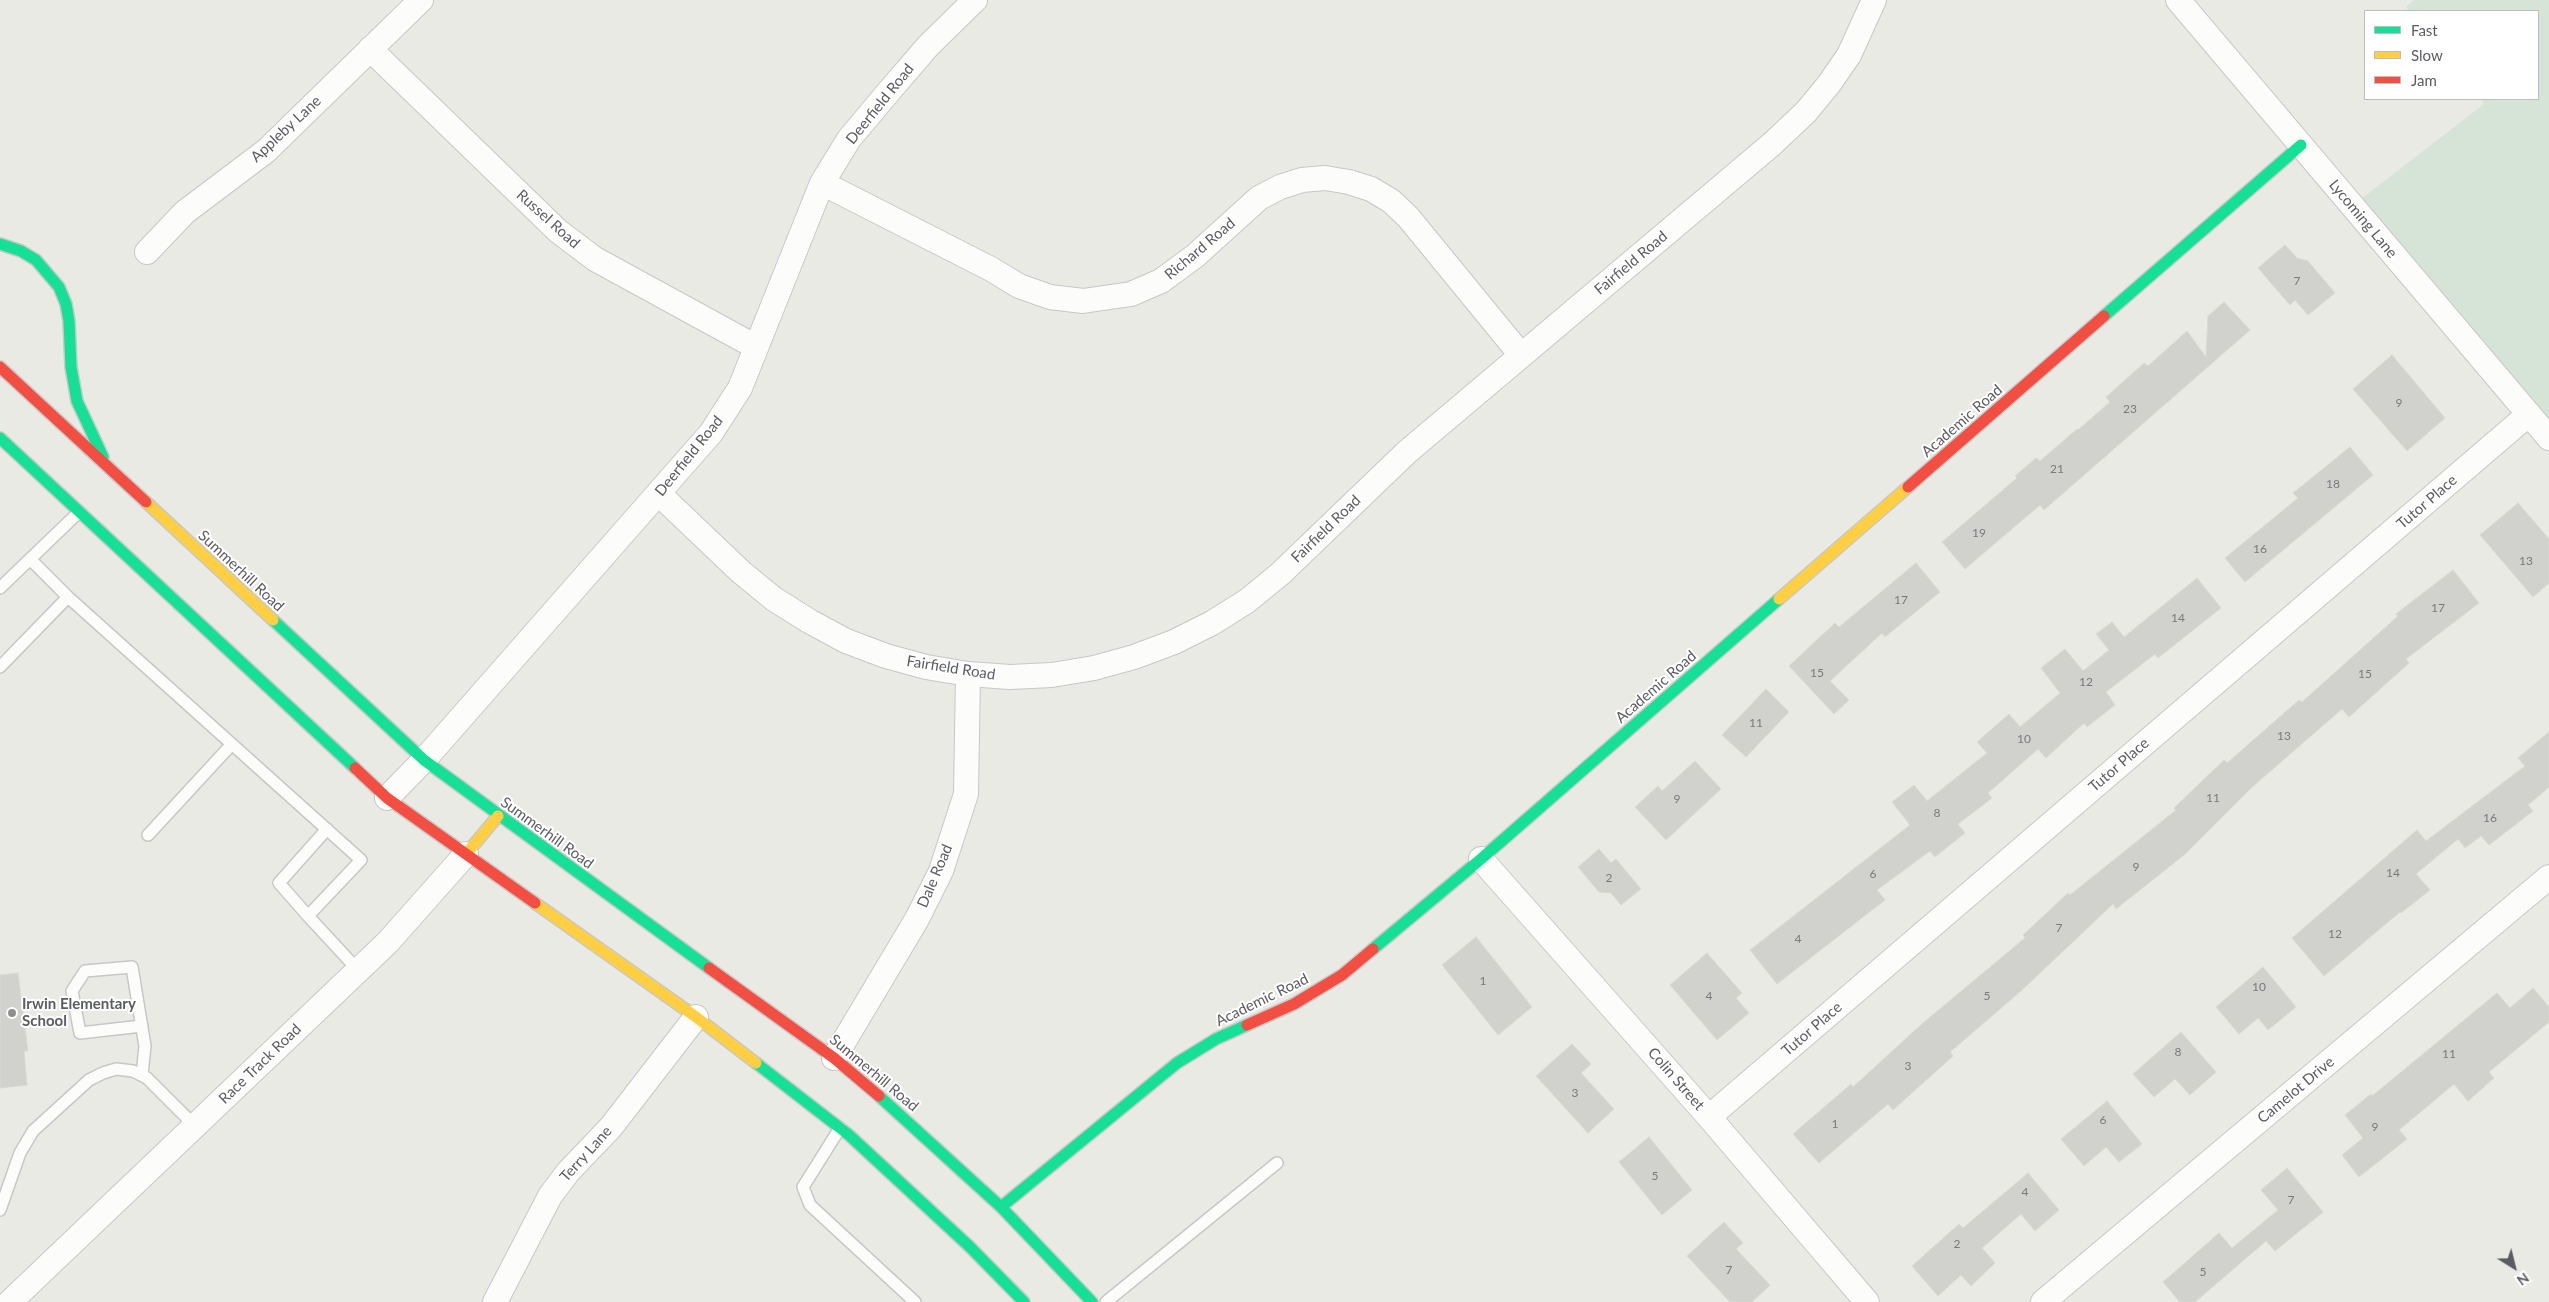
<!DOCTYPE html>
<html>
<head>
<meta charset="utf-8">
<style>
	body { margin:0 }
	#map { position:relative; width:2549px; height:1302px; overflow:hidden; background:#eaeae5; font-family:Lato,sans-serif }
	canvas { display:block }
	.legend { position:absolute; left:2364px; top:10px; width:175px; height:90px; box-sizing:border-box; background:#fff; border:1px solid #bdbec0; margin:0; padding:6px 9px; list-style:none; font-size:15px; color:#5b5c62 }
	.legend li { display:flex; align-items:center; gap:10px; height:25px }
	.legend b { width:25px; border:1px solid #bdbec0 }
	.north { position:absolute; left:2489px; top:1242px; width:50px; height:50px; -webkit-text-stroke:4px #fff; paint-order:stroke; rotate:144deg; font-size:14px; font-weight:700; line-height:20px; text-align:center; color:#5b5c62 }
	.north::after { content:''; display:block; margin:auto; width:18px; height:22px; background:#5b5c62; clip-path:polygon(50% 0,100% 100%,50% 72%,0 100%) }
</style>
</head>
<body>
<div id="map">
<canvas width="2549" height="1302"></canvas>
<ul class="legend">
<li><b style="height:6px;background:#16e098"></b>Fast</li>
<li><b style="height:6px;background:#ffcf43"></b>Slow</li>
<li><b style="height:6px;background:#f24e42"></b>Jam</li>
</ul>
<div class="north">N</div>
</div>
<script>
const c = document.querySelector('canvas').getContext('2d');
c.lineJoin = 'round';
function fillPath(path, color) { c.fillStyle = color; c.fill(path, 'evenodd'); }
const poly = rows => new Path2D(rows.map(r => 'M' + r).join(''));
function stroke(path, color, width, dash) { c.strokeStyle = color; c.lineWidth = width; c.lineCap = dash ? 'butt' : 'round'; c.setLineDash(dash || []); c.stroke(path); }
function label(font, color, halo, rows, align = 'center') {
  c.font = font + ' Lato,sans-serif'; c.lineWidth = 4; c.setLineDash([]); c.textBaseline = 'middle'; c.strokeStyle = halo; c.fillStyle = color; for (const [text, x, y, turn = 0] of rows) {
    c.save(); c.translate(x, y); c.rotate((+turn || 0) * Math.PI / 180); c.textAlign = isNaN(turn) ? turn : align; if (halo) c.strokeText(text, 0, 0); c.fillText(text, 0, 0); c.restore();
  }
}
fillPath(poly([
	[2414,0,2549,0,2549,438,2352,206,2484,104,2481,99,2538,99,2538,11,2409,11,2406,7]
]), '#d5e4d7');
const building = poly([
	[2285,245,2297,258,2308,261,2335,293,2308,315,2295,300,2290,305,2258,268,2285,245],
	[2224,302,2250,330,2044,510,2040,505,1965,569,1942,542,2017,478,2015,476,2036,458,2040,461,2077,429,2078,430,2110,402,2106,397,2144,363,2148,366,2187,331,2206,357,2208,316,2224,302],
	[2392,355,2445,418,2407,451,2353,389,2392,355],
	[2350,447,2373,475,2245,582,2225,558,2298,498,2293,493,2350,447],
	[2518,503,2549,539,2549,583,2533,597,2480,535,2518,503],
	[1916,563,1940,592,1885,637,1882,633,1830,681,1849,700,1834,714,1789,666,1835,623,1839,627,1916,563],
	[2453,570,2479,603,2406,659,2409,663,2349,717,2342,709,2251,788,2184,855,2116,909,2113,904,2021,991,1950,1052,1953,1056,1893,1110,1888,1104,1819,1163,1793,1134,1851,1084,1853,1087,1923,1023,2025,938,2023,935,2068,893,2070,895,2176,810,2174,808,2224,760,2227,763,2299,700,2302,702,2398,616,2396,614,2453,570],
	[2197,578,2221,608,2158,658,2155,654,2106,692,2115,705,2087,727,2084,723,2046,758,2038,749,1988,793,1992,798,1958,824,1965,833,1935,857,1930,851,1877,890,1885,900,1777,984,1750,950,1910,825,1892,802,1914,785,1927,801,1987,753,1977,742,2009,714,2020,727,2060,693,2041,668,2065,649,2083,671,2109,650,2096,634,2112,622,2124,637,2197,578],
	[1766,689,1789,712,1746,757,1722,735,1766,689],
	[2549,732,2549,787,2528,805,2533,811,2489,845,2481,836,2465,848,2458,839,2416,874,2430,890,2401,913,2400,912,2324,976,2292,938,2417,830,2426,841,2525,766,2518,758,2549,732],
	[1695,761,1721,789,1666,840,1635,807,1658,786,1662,791,1695,761],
	[1599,849,1611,863,1616,859,1641,889,1621,905,1611,893,1599,892,1578,867,1599,849],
	[1476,937,1532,1007,1498,1035,1442,965,1476,937],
	[1707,953,1742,993,1736,998,1749,1013,1717,1040,1670,985,1707,953],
	[2263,967,2296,1007,2268,1030,2258,1018,2239,1034,2216,1007,2263,967],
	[18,973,28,1051,24,1051,27,1085,0,1088,0,975,18,973],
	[2533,988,2549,1007,2549,1022,2489,1072,2494,1078,2468,1101,2454,1084,2399,1130,2407,1139,2359,1177,2342,1155,2363,1138,2345,1115,2371,1094,2372,1096,2497,993,2510,1008,2533,988],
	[2181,1032,2216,1072,2190,1095,2175,1079,2154,1097,2133,1074,2181,1032],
	[1572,1044,1591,1064,1581,1073,1614,1109,1588,1133,1536,1076,1572,1044],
	[2107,1101,2142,1144,2119,1162,2106,1147,2084,1166,2061,1139,2107,1101],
	[1649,1137,1692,1190,1662,1215,1619,1162,1649,1137],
	[2287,1168,2323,1212,2275,1251,2266,1241,2195,1302,2180,1302,2163,1282,2219,1233,2232,1248,2278,1210,2261,1190,2287,1168],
	[2028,1173,2059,1210,2035,1231,2021,1214,1982,1248,1995,1263,1971,1286,1961,1275,1938,1296,1912,1266,1959,1224,1963,1228,2028,1173],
	[1724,1222,1743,1243,1736,1249,1770,1285,1752,1302,1730,1302,1687,1256,1724,1222]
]);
fillPath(building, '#d1d1ce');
stroke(building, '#d9d9d4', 1);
const lane = poly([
	[30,559,68,597],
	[0,588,79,512],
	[0,667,68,597,361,860,308,916,358,970],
	[148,835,232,744],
	[308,916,279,883,327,829],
	[142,1026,80,1033,72,991,85,971,132,967,145,1046,142,1075],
	[840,1128,803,1187,810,1205,915,1302],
	[0,1210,20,1153,33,1131,89,1080,103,1073,116,1069,133,1071,147,1078,195,1126],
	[1106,1302,1277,1163]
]);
const street = poly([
	[2178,0,2549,438],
	[370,49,558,231,595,259,756,347],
	[822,183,991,269,1019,286,1050,297,1083,301,1131,294,1161,281,1195,256,1259,198,1280,187,1302,180,1325,178,1349,182,1371,189,1391,201,1408,217,1521,355],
	[147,252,185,212,266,151,421,0],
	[659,494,741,572,774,599,809,621,846,641,886,656,926,667,968,674,1010,677,1052,675,1094,668,1134,657,1174,642,1212,623,1247,601,1280,574,1407,452,1772,144,1806,112,1829,84,1849,55,1874,0],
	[387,798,424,760,711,433,740,388,822,183,849,139,885,96,928,46,975,0],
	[1481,859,1709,1117,1867,1302],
	[834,1058,917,919,941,871,966,794,968,674],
	[1709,1117,2529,414],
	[10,1302,388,942,466,854],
	[495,1302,550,1196,568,1172,611,1127,696,1017],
	[2043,1302,2549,877]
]);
const fast = poly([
	[0,244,21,251,36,260,59,287,66,304,69,321,71,367,77,401,103,457],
	[2104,316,2301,145],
	[0,438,355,768],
	[273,620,424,760,709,968],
	[1373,949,1481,859,1779,599],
	[756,1063,849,1135,970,1247,1024,1302],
	[879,1096,1001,1207,1092,1302],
	[1001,1207,1177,1063,1216,1039,1247,1025]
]);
const slow = poly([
	[146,502,273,620],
	[1779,599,1908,487],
	[466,854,498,816],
	[535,903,696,1017,756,1063]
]);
const jam = poly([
	[0,367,146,502],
	[1908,487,2104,316],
	[355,768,387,798,535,903],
	[709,968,834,1058,879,1096],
	[1247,1025,1294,1004,1342,975,1373,949]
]);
stroke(lane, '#c7c7c7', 14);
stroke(street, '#c7c7c7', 26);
stroke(fast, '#c8c8c8', 14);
stroke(slow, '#c8c8c8', 14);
stroke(jam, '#c8c8c8', 14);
stroke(lane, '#fcfcfb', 11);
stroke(street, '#fcfcfb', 24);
stroke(fast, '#16e098', 11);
stroke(slow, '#ffcf43', 11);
stroke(jam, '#f24e42', 11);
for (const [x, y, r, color] of [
	[12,1013,5,"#8d8e90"]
]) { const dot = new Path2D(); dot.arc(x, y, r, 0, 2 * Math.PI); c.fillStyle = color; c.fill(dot); stroke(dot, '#fff', 2); }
label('12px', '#7a7a7e', null, [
	["7",2297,281],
	["9",2399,403],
	["23",2130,409],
	["21",2057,469],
	["18",2333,484],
	["19",1979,533],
	["16",2260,549],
	["13",2526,561],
	["17",1901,600],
	["17",2438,608],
	["14",2178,618],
	["15",1817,673],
	["15",2365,674],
	["12",2086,682],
	["11",1756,723],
	["13",2284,736],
	["10",2024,739],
	["11",2213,798],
	["9",1677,799],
	["8",1937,813],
	["16",2490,818],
	["9",2136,867],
	["14",2393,873],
	["6",1873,874],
	["2",1609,878],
	["7",2059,928],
	["12",2335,934],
	["4",1798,939],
	["1",1483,981],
	["10",2259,987],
	["4",1709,996],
	["5",1987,996],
	["8",2178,1052],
	["11",2449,1054],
	["3",1908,1066],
	["3",1575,1093],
	["6",2103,1120],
	["1",1835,1124],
	["9",2375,1127],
	["5",1655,1176],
	["4",2025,1192],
	["7",2291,1200],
	["2",1957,1244],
	["7",1729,1270],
	["5",2203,1272]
]);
label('15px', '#5b5c62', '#fff', [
	["Deerfield Road",880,104,-51],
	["Appleby Lane",286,129,-43],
	["Russel Road",548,219,42],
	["Lycoming Lane",2363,219,50],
	["Richard Road",1200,249,-40],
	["Fairfield Road",1631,263,-40],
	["Academic Road",1962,421,-41],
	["Deerfield Road",689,456,-51],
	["Tutor Place",2427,502,-41],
	["Fairfield Road",1326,529,-44],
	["Summerhill Road",241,571,43],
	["Fairfield Road",951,668,9],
	["Academic Road",1656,687,-41],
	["Tutor Place",2119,765,-41],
	["Summerhill Road",547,833,36],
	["Dale Road",935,876,-67],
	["Academic Road",1262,1000,-26],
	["Tutor Place",1812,1029,-41],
	["Race Track Road",260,1064,-44],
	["Summerhill Road",874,1073,40],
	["Colin Street",1676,1079,49],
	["Camelot Drive",2296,1090,-40],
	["Terry Lane",586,1154,-48]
]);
label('bold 15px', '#5b5c62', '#fff', [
	["Irwin Elementary",22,1004],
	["School",22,1021]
], 'left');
</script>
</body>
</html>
